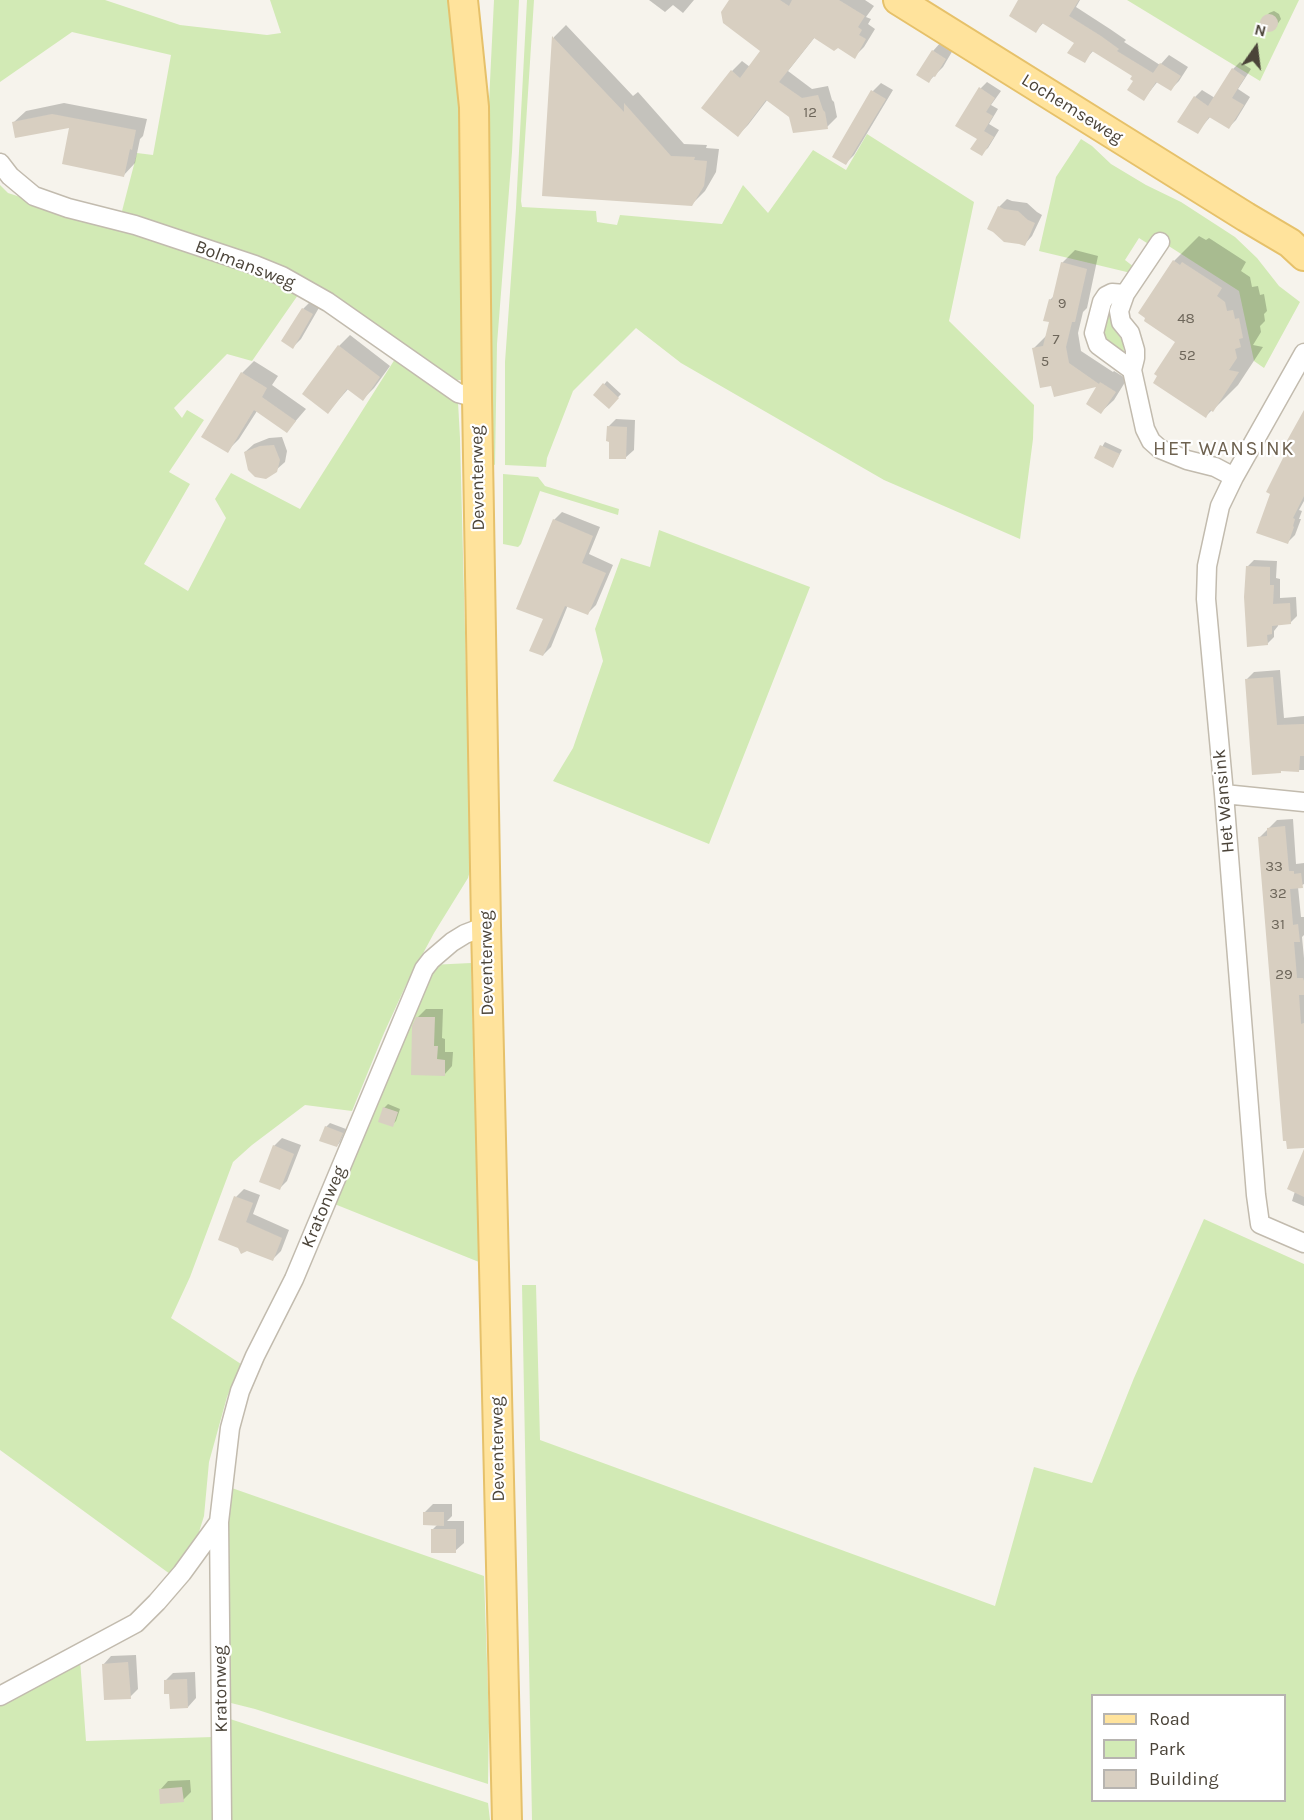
<!DOCTYPE html>
<html>
<head>
<meta charset="utf-8">
<style>
	body { margin:0 }
	#map { position:relative; width:1304px; height:1820px; overflow:hidden; background:#f6f3ec; font-family:Karla,sans-serif }
	canvas { display:block }
	.legend { position:absolute; left:1091px; top:1694px; width:195px; height:108px; box-sizing:border-box; background:#fff; border:2px solid #b7b4b0; margin:0; padding:8px 10px; list-style:none; font-size:18px; color:#4b4439 }
	.legend li { display:flex; align-items:center; gap:12px; height:30px }
	.legend b { width:30px; border:2px solid #b7b4b0 }
	.north { position:absolute; left:1226px; top:18px; width:60px; height:60px; -webkit-text-stroke:4px #fff; paint-order:stroke; rotate:14deg; font-size:16px; font-weight:700; line-height:24px; text-align:center; color:#4b4439 }
	.north::after { content:''; display:block; margin:auto; width:21px; height:27px; background:#4b4439; clip-path:polygon(50% 0,100% 100%,50% 72%,0 100%) }
</style>
</head>
<body>
<div id="map">
<canvas width="1304" height="1820"></canvas>
<ul class="legend">
<li><b style="height:8px;background:#ffe39c"></b>Road</li>
<li><b style="height:16px;background:#d2eab5"></b>Park</li>
<li><b style="height:16px;background:#d8cfc1"></b>Building</li>
</ul>
<div class="north">N</div>
</div>
<script>
const c = document.querySelector('canvas').getContext('2d');
c.lineJoin = 'round';
function fillPath(path, color) { c.fillStyle = color; c.fill(path, 'evenodd'); }
const poly = rows => new Path2D(rows.map(r => 'M' + r).join(''));
function stroke(path, color, width, dash) { c.strokeStyle = color; c.lineWidth = width; c.lineCap = dash ? 'butt' : 'round'; c.setLineDash(dash || []); c.stroke(path); }
function label(font, color, halo, rows, align = 'center') {
  c.font = font + ' Karla,sans-serif'; c.lineWidth = 4.5; c.setLineDash([]); c.textBaseline = 'middle'; c.strokeStyle = halo; c.fillStyle = color; for (const [text, x, y, turn = 0] of rows) {
    c.save(); c.translate(x, y); c.rotate((+turn || 0) * Math.PI / 180); c.textAlign = isNaN(turn) ? turn : align; if (halo) c.strokeText(text, 0, 0); c.fillText(text, 0, 0); c.restore();
  }
}
fillPath(poly([
	[0,0,105,0,180,25,267,35,281,33,270,0,452,0,459,38,464,380,456,380,308,283,121,215,137,153,153,155,171,55,72,32,0,82],
	[494,0,519,0,512,152,497,344,495,465,489,463,486,163],
	[527,0,534,0,521,201,522,207,596,211,597,222,617,225,620,215,722,224,743,185,768,213,813,150,846,170,867,134,974,202,949,321,1034,405,1033,439,1020,539,884,480,681,363,636,328,573,391,547,458,546,467,505,465,505,362,516,208],
	[1127,0,1299,0,1260,81],
	[1081,139,1092,146,1111,164,1146,185,1181,202,1235,237,1257,258,1279,286,1300,302,1264,368,1254,361,1239,291,1164,243,1150,245,1139,238,1125,260,1134,267,1131,273,1039,251,1056,177],
	[0,185,8,193,240,268,298,295,252,361,227,354,174,408,182,418,187,410,204,420,169,472,190,484,144,564,188,591,226,518,215,499,231,473,300,509,395,359,458,402,460,438,471,867,468,878,434,933,406,985,384,1033,352,1111,305,1105,252,1145,233,1162,190,1277,171,1318,241,1364,227,1397,209,1462,204,1516,199,1532,188,1550,170,1574,0,1450],
	[1108,314,1111,317,1113,328,1123,341,1124,351,1121,351,1106,340,1103,333],
	[503,474,538,477,545,486,619,509,618,515,540,491,521,544,518,547,503,544],
	[659,530,810,587,709,844,553,781,573,748,603,661,595,629,621,558,650,567],
	[471,963,479,1262,332,1203,430,965],
	[1204,1219,1304,1264,1304,1820,532,1820,522,1285,536,1285,540,1440,995,1606,1034,1467,1092,1483,1134,1378],
	[1092,1696,1284,1696,1284,1800,1092,1800],
	[226,1486,484,1576,489,1722,488,1784,255,1709,223,1701],
	[80,1659,86,1741,213,1737,216,1820,0,1820,0,1706],
	[230,1719,488,1803,490,1820,229,1820,228,1725]
]), '#d2eab5');
fillPath(poly([
	[649,0,694,0,683,13,673,5,665,12],
	[731,0,865,0,874,6,866,17,871,19,868,24,875,29,864,47,854,57,838,47,815,37,788,71,812,89,828,86,832,100,834,102,837,117,827,127,791,116,768,99,748,125,738,135,732,71,742,61,750,67,762,51],
	[1020,0,1080,0,1076,7,1110,29,1126,40,1124,42,1160,65,1169,55,1188,67,1179,81,1171,89,1158,81,1144,99,1134,76,1094,50,1084,61,1076,42,1044,22,1036,31],
	[1274,11,1279,14,1281,19,1274,29,1269,31,1263,28,1262,22,1269,13],
	[566,25,633,96,638,92,684,144,707,145,706,148,719,149,716,172,705,191,692,204,544,195,554,37],
	[941,42,953,50,943,67,929,81,933,51],
	[1240,62,1251,69,1238,89,1250,97,1236,120,1229,127,1211,116,1197,132,1195,97,1202,90,1215,98,1233,69],
	[987,82,1001,91,991,105,998,109,989,124,999,130,988,148,981,154,979,138,981,88],
	[881,83,893,90,854,155,846,163,873,91],
	[64,103,147,119,143,136,140,139,135,163,124,175,71,127,14,122,26,111],
	[1007,199,1012,201,1027,203,1037,212,1042,215,1032,236,1024,245,999,207],
	[1199,236,1206,240,1209,238,1246,262,1241,271,1250,277,1252,287,1258,286,1260,295,1264,294,1267,311,1264,314,1265,321,1260,326,1261,332,1253,345,1263,347,1238,385,1213,410,1212,410,1206,416,1177,341,1174,261],
	[1075,250,1098,256,1087,308,1083,312,1078,333,1081,351,1113,372,1114,371,1127,379,1114,400,1101,412,1099,385,1052,384,1033,349,1046,336,1051,321,1050,300,1054,296,1062,263],
	[311,301,320,306,301,339,293,347,303,309],
	[350,335,390,366,374,388,363,399,349,388,328,412,304,394,339,346],
	[254,361,278,376,272,385,306,409,287,431,257,411,239,439,227,451,242,373],
	[607,381,621,394,609,407,595,395],
	[616,419,635,420,634,450,625,458,611,440,608,427],
	[282,437,287,451,285,462,276,470,245,452,254,444,269,438],
	[1105,442,1122,450,1113,466,1096,457],
	[1304,447,1304,501,1299,510,1302,511,1299,519,1301,519,1295,535,1287,543],
	[562,512,600,527,589,554,613,565,596,605,588,613,568,605,551,647,543,655,554,520],
	[1254,560,1277,561,1276,578,1280,579,1280,598,1296,597,1297,616,1290,623,1278,624,1278,626,1274,631,1274,637,1267,644,1247,567],
	[1280,670,1284,718,1304,716,1304,770,1282,770,1246,680,1254,672],
	[1293,819,1296,864,1304,863,1304,884,1298,887,1301,917,1304,917,1304,935,1302,937,1304,958,1304,1146,1260,837,1277,820],
	[426,1009,443,1009,442,1038,445,1039,445,1052,453,1052,452,1066,444,1075,418,1017],
	[388,1104,400,1109,396,1121,392,1125,384,1108],
	[330,1123,346,1129,340,1142,337,1146,326,1127],
	[282,1138,301,1145,287,1181,279,1189,274,1146],
	[1304,1162,1304,1206,1292,1201],
	[244,1189,260,1195,253,1214,289,1230,281,1251,273,1259,247,1249,236,1197],
	[433,1504,452,1504,452,1516,447,1521,464,1521,464,1543,455,1551,433,1529,438,1524,425,1512],
	[136,1655,138,1689,130,1697,103,1665,111,1656],
	[195,1672,196,1698,188,1707,170,1692,165,1681,173,1673],
	[190,1780,191,1792,183,1800,160,1790,168,1781]
]), '#0003');
fillPath(poly([
	[729,0,780,0,789,6,792,0,839,0,865,16,858,27,862,30,859,35,866,39,855,59,838,48,834,51,814,38,779,82,802,98,818,95,823,110,825,112,828,129,793,133,789,117,766,100,738,137,701,108,731,70,740,78,760,51,723,23,721,12],
	[1018,0,1079,0,1069,16,1101,36,1119,49,1117,51,1153,73,1160,63,1181,76,1171,91,1156,82,1144,101,1127,90,1133,81,1130,79,1132,76,1092,51,1085,63,1067,53,1074,43,1042,23,1036,33,1009,16],
	'1260 23a9 9 0 1 1 18 0a9 9 0 1 1-18 0Z',
	[552,36,624,112,624,103,671,156,695,157,694,160,707,161,704,186,692,206,542,196],
	[932,50,946,59,935,77,933,76,929,83,916,75],
	[1232,68,1245,77,1232,98,1244,105,1229,129,1209,117,1198,134,1177,122,1194,96,1208,106],
	[979,87,995,98,986,112,993,116,984,131,994,137,982,156,970,149,977,139,955,126],
	[871,90,886,99,846,165,832,157],
	[52,114,136,130,132,150,130,149,124,177,62,164,69,128,15,138,12,122],
	[998,206,1004,209,1018,211,1028,220,1035,223,1025,246,1019,244,1004,242,993,232,987,229],
	[1173,260,1180,265,1182,262,1222,288,1217,296,1225,302,1227,311,1233,310,1235,319,1239,318,1243,338,1239,339,1241,347,1235,349,1237,358,1229,370,1239,372,1213,412,1210,410,1206,418,1153,383,1157,376,1154,374,1175,342,1144,321,1145,318,1138,313],
	[1061,262,1087,269,1075,322,1072,322,1066,347,1069,363,1099,384,1100,382,1116,392,1101,414,1086,404,1096,387,1054,397,1051,386,1040,388,1032,348,1043,346,1049,322,1043,321,1049,299,1052,300],
	[302,308,313,314,293,349,281,341],
	[338,345,380,377,363,401,347,389,328,414,302,394],
	[241,372,267,388,262,397,296,421,287,433,254,410,228,453,201,437],
	[603,383,619,398,609,409,593,395],
	[1304,410,1304,496,1293,518,1295,519,1293,526,1294,527,1288,544,1256,533,1270,494,1266,492,1288,448,1284,446],
	[607,426,627,427,626,459,609,459,609,442,606,441],
	[274,445,280,460,277,472,266,479,255,477,248,470,244,452,260,446],
	[1100,445,1120,454,1113,468,1094,458],
	[553,519,593,536,582,563,606,573,588,615,565,606,543,656,529,651,543,619,516,609],
	[1246,566,1270,567,1270,585,1274,585,1273,604,1290,603,1291,624,1272,626,1272,634,1267,635,1268,645,1247,647,1244,597],
	[1273,677,1277,725,1304,724,1304,756,1300,756,1299,772,1281,771,1281,773,1252,775,1245,679],
	[1285,826,1289,871,1294,871,1294,874,1301,873,1303,888,1290,889,1293,925,1298,924,1300,942,1294,942,1297,978,1303,978,1304,981,1304,995,1299,995,1301,1024,1304,1023,1304,1148,1287,1149,1286,1141,1283,1141,1258,837,1267,836,1267,828],
	[416,1017,435,1017,434,1046,438,1046,437,1059,445,1060,445,1076,411,1075,412,1026],
	[383,1107,398,1112,393,1127,378,1122],
	[325,1126,343,1133,337,1147,319,1141],
	[273,1145,294,1154,280,1190,259,1182],
	[1304,1149,1304,1197,1287,1189],
	[234,1196,253,1203,246,1222,282,1238,273,1261,247,1251,241,1254,238,1248,218,1240],
	[423,1512,444,1512,444,1526,423,1525],
	[431,1529,456,1529,456,1553,431,1553],
	[128,1662,131,1699,104,1700,102,1664],
	[187,1679,188,1708,170,1709,169,1694,164,1694,164,1680],
	[182,1787,184,1802,160,1804,159,1789]
]), '#d8cfc1');
const street = poly([
	[0,163,10,176,34,196,68,208,135,225,255,265,282,276,328,302,458,393,477,398],
	[1160,242,1125,294,1119,311,1121,322,1130,333,1135,350,1135,358,1132,370,1145,429,1151,441,1160,449,1187,460,1215,467,1234,477],
	[1125,294,1112,293,1106,296,1102,302,1094,333,1098,345,1132,370],
	[1304,353,1234,477,1220,506,1207,566,1206,599,1224,794,1256,1195,1260,1224,1304,1243],
	[1224,794,1304,802],
	[0,1696,136,1623,157,1602,182,1573,219,1522],
	[222,1820,219,1522,230,1428,240,1391,255,1356,294,1279,424,969,431,960,452,942,465,934,486,926]
]);
const primary = poly([
	[463,0,474,107,477,398,486,926,507,1820],
	[898,0,1246,217,1290,243,1304,256]
]);
stroke(street, '#c2bbae', 21);
stroke(primary, '#e6c16a', 32);
stroke(street, '#fff', 18);
stroke(primary, '#ffe39c', 28);
label('15px', '#6e675b', null, [
	["12",810,113],
	["9",1062,304],
	["48",1186,319],
	["7",1056,340],
	["52",1187,356],
	["5",1045,362],
	["33",1274,867],
	["32",1278,894],
	["31",1278,925],
	["29",1284,975]
]);
label('18px', '#4b4439', '#fff', [
	["Lochemseweg",1072,109,32],
	["Bolmansweg",245,265,21],
	["Deventerweg",478,478,-91],
	["Het Wansink",1224,801,-95],
	["Deventerweg",487,963,-91],
	["Kratonweg",324,1207,-67],
	["Deventerweg",498,1449,-91],
	["Kratonweg",221,1689,-91]
]);
c.letterSpacing = '1.5px';
label('20px', '#6e6250', '#fff', [
	["HET WANSINK",1224,449]
]);
c.letterSpacing = '0px';
</script>
</body>
</html>
